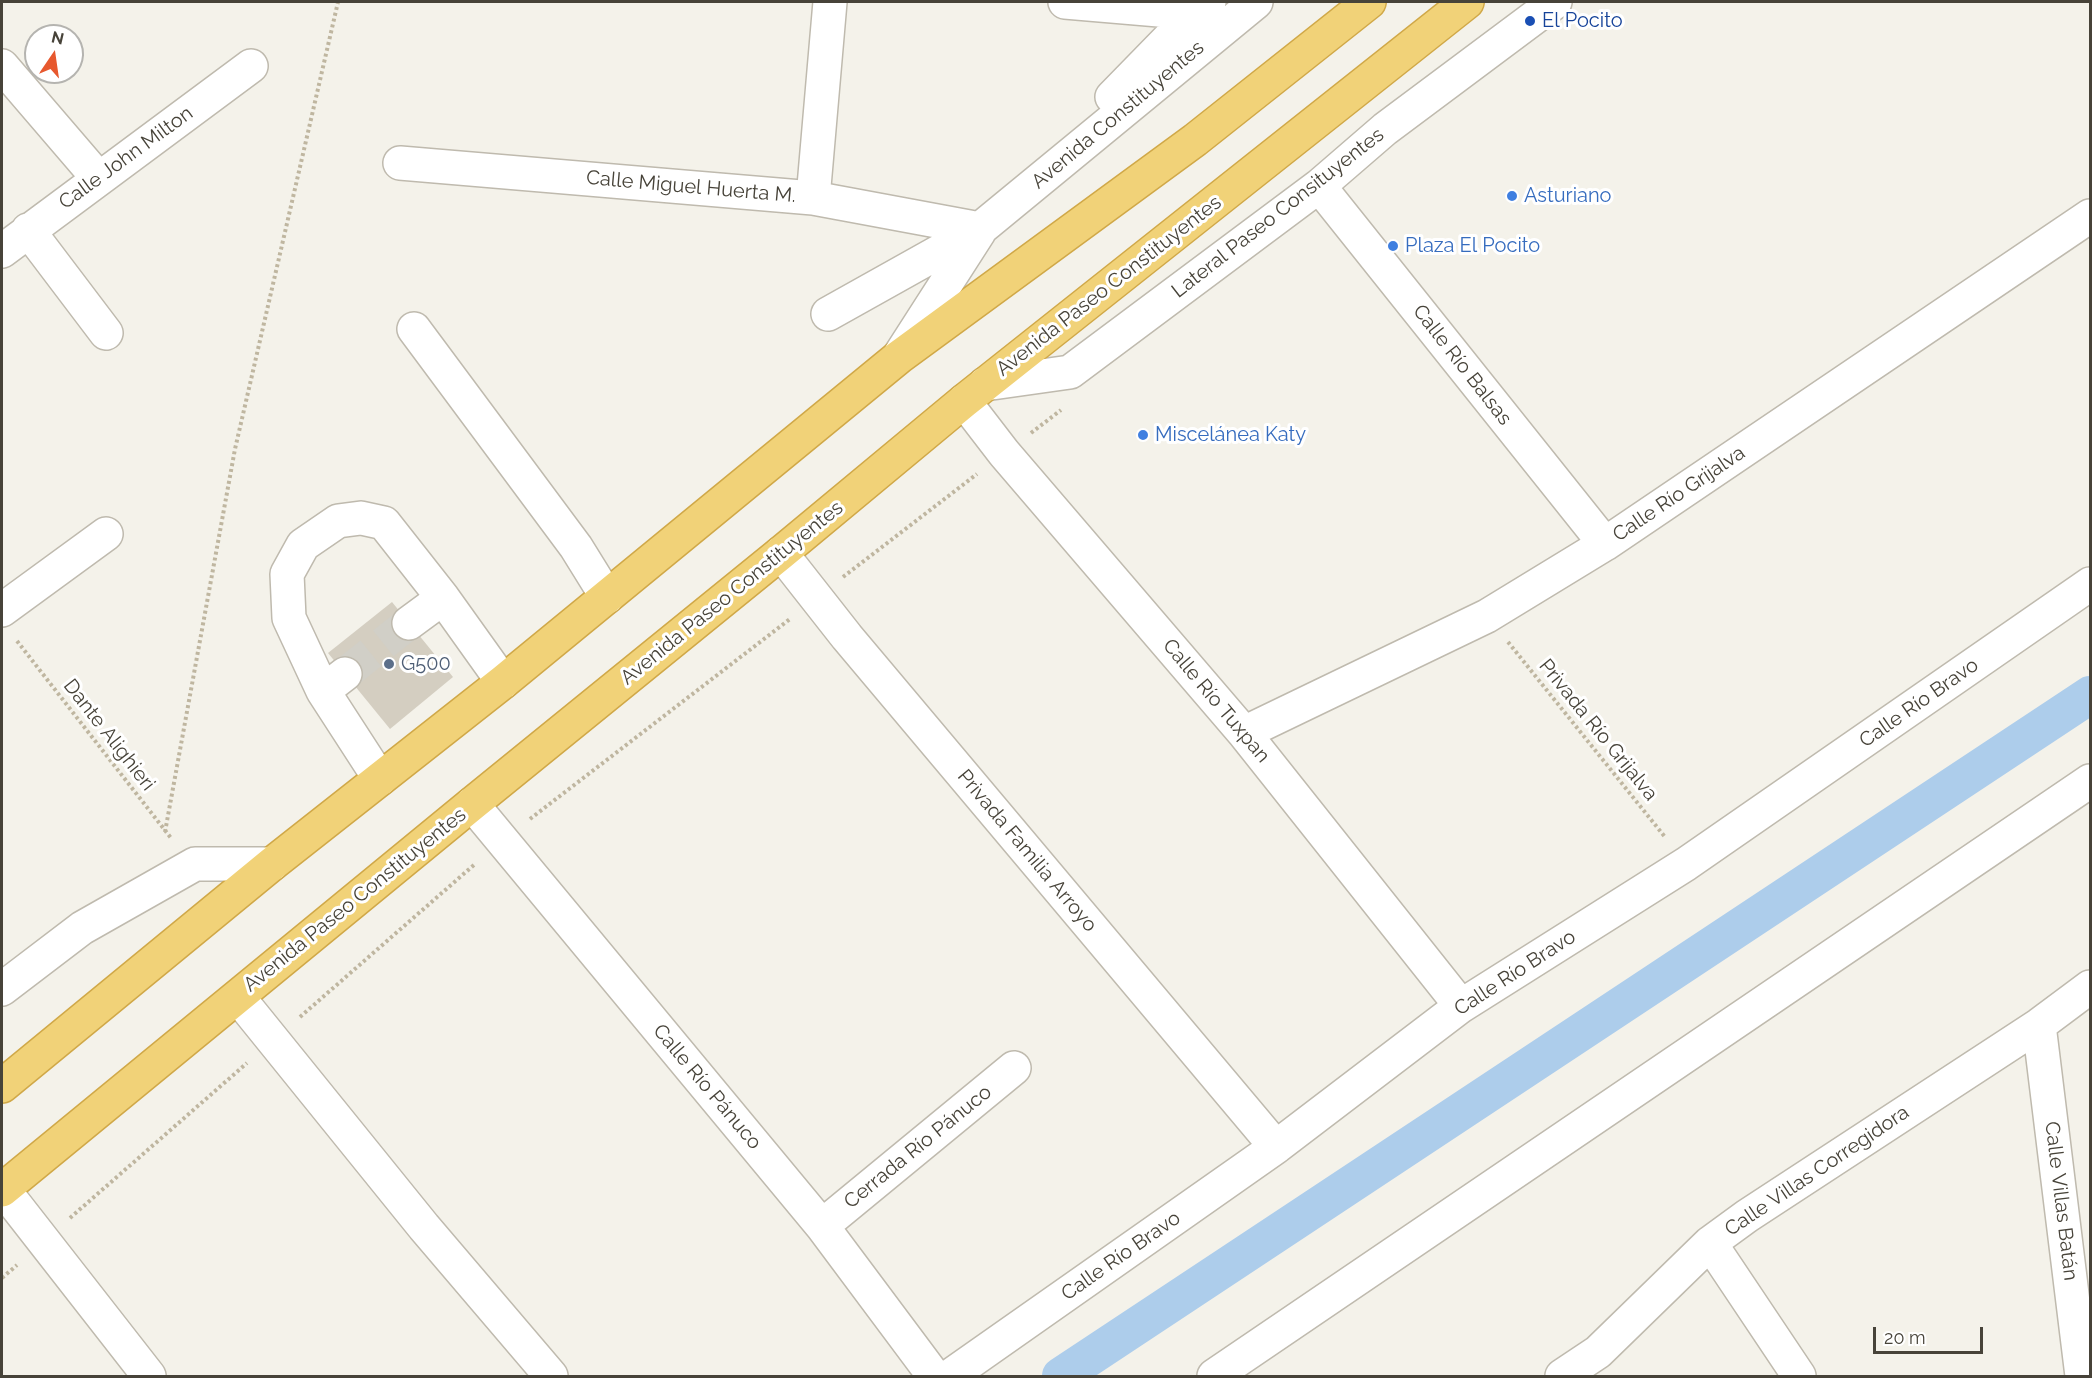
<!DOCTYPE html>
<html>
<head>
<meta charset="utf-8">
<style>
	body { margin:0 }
	#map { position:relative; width:2092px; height:1378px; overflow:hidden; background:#f4f2ea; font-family:Raleway,sans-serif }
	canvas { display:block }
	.frame { position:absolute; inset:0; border:3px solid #474339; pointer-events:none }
	.north { position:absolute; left:24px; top:24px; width:60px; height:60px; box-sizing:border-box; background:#fff; border:2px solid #b5b4b0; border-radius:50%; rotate:13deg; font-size:16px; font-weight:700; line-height:24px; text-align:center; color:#474339 }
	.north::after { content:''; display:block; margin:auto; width:21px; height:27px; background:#e7582e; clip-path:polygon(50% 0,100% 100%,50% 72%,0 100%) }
	.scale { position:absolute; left:1873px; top:1327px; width:110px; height:27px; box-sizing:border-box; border:3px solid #474339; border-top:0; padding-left:8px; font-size:18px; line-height:21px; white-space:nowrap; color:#474339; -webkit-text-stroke:4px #fff; paint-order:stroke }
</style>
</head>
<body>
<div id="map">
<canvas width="2092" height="1378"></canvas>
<div class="frame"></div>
<div class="north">N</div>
<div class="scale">20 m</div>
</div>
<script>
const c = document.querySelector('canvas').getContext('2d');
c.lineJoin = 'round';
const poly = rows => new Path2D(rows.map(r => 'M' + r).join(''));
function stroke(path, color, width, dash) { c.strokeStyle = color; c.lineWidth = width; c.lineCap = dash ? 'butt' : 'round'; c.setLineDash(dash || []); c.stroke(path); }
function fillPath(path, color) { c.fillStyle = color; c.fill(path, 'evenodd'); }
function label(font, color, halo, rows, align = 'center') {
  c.font = font + ' Raleway,sans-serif'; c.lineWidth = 6; c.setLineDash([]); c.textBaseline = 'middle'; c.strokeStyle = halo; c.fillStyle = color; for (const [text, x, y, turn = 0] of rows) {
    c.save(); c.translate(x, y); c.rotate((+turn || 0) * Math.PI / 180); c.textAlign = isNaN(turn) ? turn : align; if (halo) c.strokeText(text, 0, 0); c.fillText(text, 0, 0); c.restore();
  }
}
stroke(poly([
	[1061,1376,2090,695]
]), '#adcdeb', 38);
fillPath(poly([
	[392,602,453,677,390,729,328,653]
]), '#d4cec1');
stroke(poly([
	[345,674,409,623]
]), '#d1cfc7', 33, [33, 16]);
const minor = poly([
	[1065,2,1194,13],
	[2,66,99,179],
	[1112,97,1194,13,1209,2],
	[400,163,813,198,980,229],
	[1319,186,1605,544],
	[813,198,830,2],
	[28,230,106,333],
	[2,251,251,66],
	[828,314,980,229,1256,2],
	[414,329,576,547,607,597],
	[900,355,979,232],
	[985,384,1070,372,1319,186,1385,129,1555,2],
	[964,401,1004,453,1244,733,1461,1006],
	[781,553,847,637,1276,1147],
	[2,610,106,534],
	[409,623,443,598,503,682],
	[345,674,323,691,380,779],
	[323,691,289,618,287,574,303,545,338,521,361,518,384,523,443,598],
	[1244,733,1487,616,1605,544,2090,216],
	[472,804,822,1226,934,1376],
	[2,989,82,928,195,864,272,864],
	[238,997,424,1227,551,1376],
	[2039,1025,2082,1376],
	[3,1189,149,1376],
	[822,1226,1014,1068],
	[1710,1243,1799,1376],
	[950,1376,1276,1147,1461,1006,1686,864,2090,584],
	[1214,1376,2090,781],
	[1562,1376,1598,1352,1710,1243,1747,1216,2039,1025,2090,987]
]);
const highway = poly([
	[2,1086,272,864,503,682,899,357,1195,140,1369,2],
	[2,1190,472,804,781,553,964,401,1467,2]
]);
stroke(minor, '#bfbaae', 36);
stroke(highway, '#d0a848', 36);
stroke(poly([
	[1031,433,1061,410],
	[843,577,977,474],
	[17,641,171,838],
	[1508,642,1665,837],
	[530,819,790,619],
	[165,832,235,449,338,2],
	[300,1017,475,864],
	[70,1218,247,1063],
	[2,1278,17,1265]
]), '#bfb6a0', 4, [3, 3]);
stroke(minor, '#fff', 33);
stroke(highway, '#f1d278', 33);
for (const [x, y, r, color] of [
	[1530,21,6,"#1a4fb4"],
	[1512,196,6,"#3f7fe0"],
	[1393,246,6,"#3f7fe0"],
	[1143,435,6,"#3f7fe0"],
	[389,664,6,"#5c6f8a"]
]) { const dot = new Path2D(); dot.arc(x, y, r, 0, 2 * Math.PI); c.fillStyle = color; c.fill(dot); stroke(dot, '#fff', 2); }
label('20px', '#164399', '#fff', [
	["El Pocito",1542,21]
], 'left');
label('20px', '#474339', '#fff', [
	["Avenida Constituyentes",1118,115,-40],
	["Calle John Milton",126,158,-36],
	["Calle Miguel Huerta M.",691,187,5],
	["Lateral Paseo Consituyentes",1278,213,-38],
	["Avenida Paseo Constituyentes",1109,286,-38],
	["Calle Río Balsas",1462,365,52],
	["Calle Río Grijalva",1679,494,-34],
	["Avenida Paseo Constituyentes",732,593,-39],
	["Calle Río Tuxpan",1216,701,50],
	["Calle Río Bravo",1919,703,-35],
	["Privada Río Grijalva",1598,730,51],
	["Dante Alighieri",109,735,52],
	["Privada Familia Arroyo",1027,851,50],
	["Avenida Paseo Constituyentes",355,900,-39],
	["Calle Río Bravo",1515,973,-33],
	["Calle Río Pánuco",707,1087,50],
	["Cerrada Río Pánuco",918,1147,-39],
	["Calle Villas Corregidora",1817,1171,-34],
	["Calle Villas Batán",2061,1201,83],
	["Calle Río Bravo",1121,1256,-35]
]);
label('20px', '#366cbe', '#fff', [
	["Asturiano",1524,196],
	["Plaza El Pocito",1405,246],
	["Miscelánea Katy",1155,435]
], 'left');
label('20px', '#4e5e75', '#fff', [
	["G500",401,664]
], 'left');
</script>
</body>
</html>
